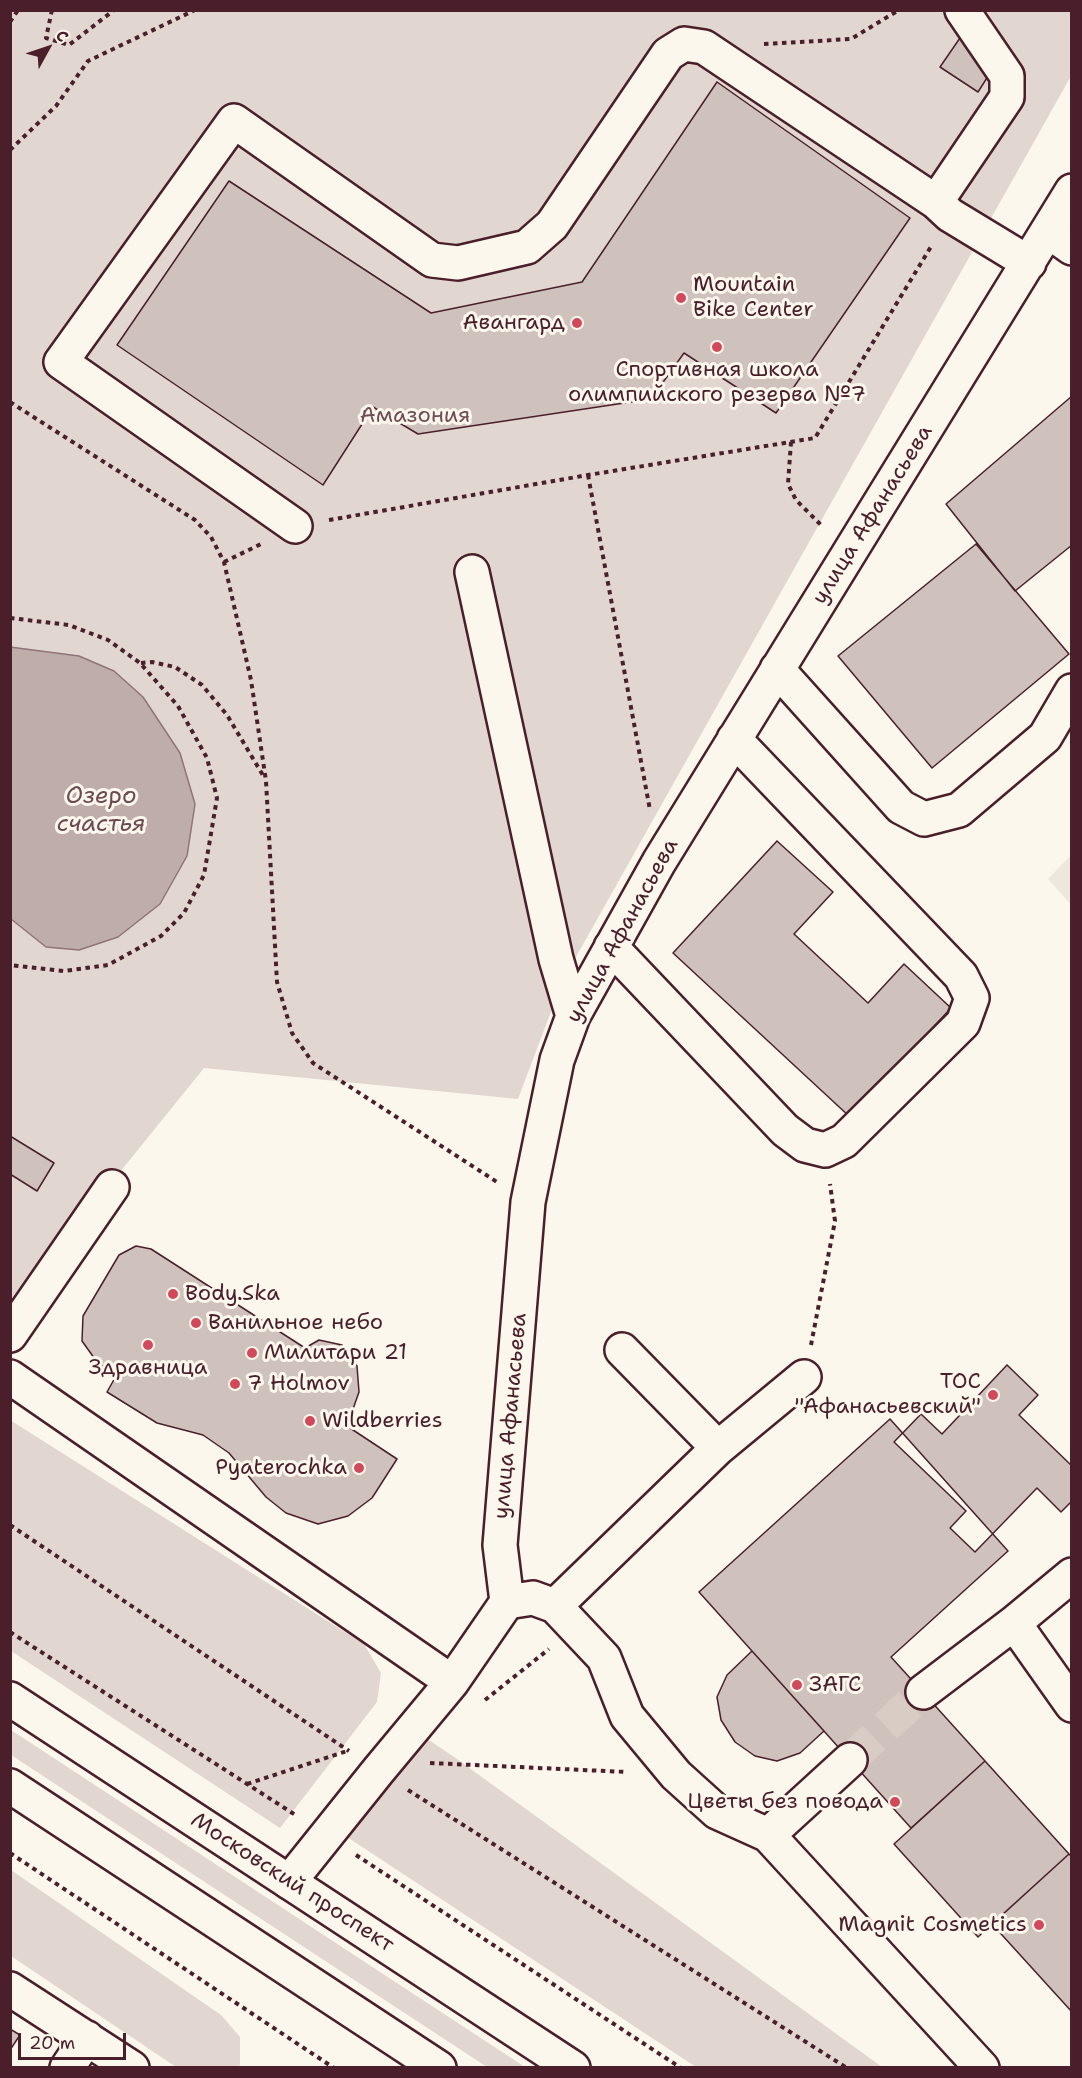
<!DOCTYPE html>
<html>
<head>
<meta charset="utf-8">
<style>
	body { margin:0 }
	#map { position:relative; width:1082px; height:2078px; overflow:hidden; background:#fbf7ec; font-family:"Shantell Sans",sans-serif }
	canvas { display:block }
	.frame { position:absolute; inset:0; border:12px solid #4a1f2b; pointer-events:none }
	.north { position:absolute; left:18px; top:18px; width:60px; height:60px; -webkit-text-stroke:4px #fbf7ec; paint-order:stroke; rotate:50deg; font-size:16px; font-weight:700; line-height:24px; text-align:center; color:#4a1f2b }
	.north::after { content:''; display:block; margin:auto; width:21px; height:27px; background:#4a1f2b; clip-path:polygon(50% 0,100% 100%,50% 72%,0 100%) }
	.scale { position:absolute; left:18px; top:2033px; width:108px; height:27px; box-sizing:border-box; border:3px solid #4a1f2b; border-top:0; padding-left:8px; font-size:18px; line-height:21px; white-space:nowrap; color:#4a1f2b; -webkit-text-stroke:4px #fbf7ec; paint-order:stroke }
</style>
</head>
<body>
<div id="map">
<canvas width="1082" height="2078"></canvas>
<div class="frame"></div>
<div class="north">С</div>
<div class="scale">20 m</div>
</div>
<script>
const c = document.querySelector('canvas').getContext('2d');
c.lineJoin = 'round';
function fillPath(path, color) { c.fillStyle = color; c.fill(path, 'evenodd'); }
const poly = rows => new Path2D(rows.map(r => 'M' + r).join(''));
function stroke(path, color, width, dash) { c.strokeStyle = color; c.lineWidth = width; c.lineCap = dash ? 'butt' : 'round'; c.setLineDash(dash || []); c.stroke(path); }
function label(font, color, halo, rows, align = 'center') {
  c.font = font + ' "Shantell Sans",sans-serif'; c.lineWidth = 6; c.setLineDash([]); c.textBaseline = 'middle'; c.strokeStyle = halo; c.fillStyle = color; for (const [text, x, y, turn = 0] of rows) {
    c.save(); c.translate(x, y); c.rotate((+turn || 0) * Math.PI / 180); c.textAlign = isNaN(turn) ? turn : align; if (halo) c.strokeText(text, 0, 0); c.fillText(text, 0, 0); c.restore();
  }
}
fillPath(poly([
	[1071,855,1071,905,1048,879]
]), '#eee7de');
fillPath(poly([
	[11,11,1071,11,1071,76,563,980,518,1099,204,1068,11,1307],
	[10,1420,364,1644,381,1673,377,1702,280,1828,11,1651],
	[11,1730,525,2067,487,2067,11,1755],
	[417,1732,457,1759,882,2067,696,2067,347,1837],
	[11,1870,221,2015,240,2037,240,2065,237,2068,176,2067,11,1956]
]), '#e2d7d0');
const water = poly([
	[10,647,79,656,114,671,143,697,180,753,195,804,187,856,160,904,118,937,79,950,46,947,11,919,10,647]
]);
fillPath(water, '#bfadaa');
stroke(water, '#907477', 1.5);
const building = poly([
	[960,38,997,62,978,92,940,67,960,38],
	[717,82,910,218,776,413,684,353,651,399,418,434,373,407,323,485,117,345,229,181,431,313,582,282,717,82],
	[1072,396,1072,545,1015,591,946,504,1072,396],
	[976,544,1069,654,932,768,838,656,976,544],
	[777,841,833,892,794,934,868,1003,904,964,951,1008,850,1117,673,953,777,841],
	[10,1136,54,1163,37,1191,10,1174,10,1136],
	[136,1246,151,1249,305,1348,319,1340,342,1345,357,1366,359,1392,347,1426,397,1459,372,1498,348,1516,318,1524,286,1513,266,1497,229,1453,203,1435,157,1423,107,1392,116,1376,97,1362,82,1341,83,1316,119,1255,136,1246],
	[1007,1365,1038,1395,1019,1415,1072,1466,1072,1501,1061,1512,1037,1488,975,1552,950,1528,966,1511,894,1442,921,1414,942,1434,1007,1365],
	[890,1419,1008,1551,891,1657,985,1761,911,1828,699,1592,890,1419],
	[752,1651,824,1731,800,1753,777,1761,755,1756,735,1742,721,1720,717,1697,727,1675,752,1651],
	[985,1761,1069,1854,978,1937,894,1844,985,1761],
	[1069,1854,1072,1857,1072,2012,992,1924,1069,1854],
	[10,2029,20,2035,10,2050,10,2029]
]);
fillPath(building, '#cfc2bc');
stroke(building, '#4a1f2b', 1.5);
stroke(poly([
	[850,1760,923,1692]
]), '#d8ccc5', 33, [33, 16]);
const minor = poly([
	[936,202,1007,97,1007,76,962,10],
	[1048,231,1072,248],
	[295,526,61,362,234,121,432,260,458,263,527,247,552,225,668,54,684,44,704,47,936,202,950,215,1029,263],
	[472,572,556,959,573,1016],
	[777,669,901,807,924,819,959,810,1045,737,1072,691],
	[611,947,785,1130,805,1145,825,1150,844,1141,963,1023,972,998,961,976,734,739],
	[10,1335,112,1187],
	[622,1350,718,1448],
	[10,1377,452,1682],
	[507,1602,533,1598,555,1606,604,1658,627,1716,676,1775,717,1812,768,1835,982,2068],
	[555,1606,718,1448,804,1377],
	[1014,1623,1072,1705],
	[923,1692,1014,1623,1072,1575],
	[768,1835,850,1760],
	[289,1882,378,1771,452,1682,507,1602,500,1545,528,1202,557,1060,573,1016,659,862,1072,191],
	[10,1989,132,2068],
	[67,2068,87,2038]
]);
const major = poly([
	[10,1699,573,2068],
	[10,1786,439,2068]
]);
stroke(minor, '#4a1f2b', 38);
stroke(major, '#4a1f2b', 38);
stroke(poly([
	[52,10,46,38,69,45,114,10],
	[10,22,18,10],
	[764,44,851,39,899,10],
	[10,150,56,106,88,61,195,10],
	[10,402,195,520,211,537,224,562,251,680,266,781,277,982,292,1033,313,1063,497,1182],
	[791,442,788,484,796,500,823,527],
	[588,475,650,810],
	[329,520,588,475,815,438,932,245],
	[224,562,261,544],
	[10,618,69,625,108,640,140,663,178,706,207,758,217,798,204,875,184,913,161,936,108,965,64,971,10,965],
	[141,663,152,662,175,667,202,685,227,715,264,777],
	[811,1345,835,1221,830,1184],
	[10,1525,349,1751],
	[10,1632,297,1816],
	[485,1700,549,1649],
	[430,1763,627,1772],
	[247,1784,347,1751],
	[408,1790,847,2068],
	[10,1853,334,2068],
	[356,1855,681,2068]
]), '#4a1f2b', 4, [4.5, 4.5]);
stroke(minor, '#fbf7ec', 33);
stroke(major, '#fbf7ec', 33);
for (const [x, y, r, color] of [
	[681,298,6,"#d1495b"],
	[577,323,6,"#d1495b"],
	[717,347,6,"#d1495b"],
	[173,1294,6,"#d1495b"],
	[196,1323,6,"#d1495b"],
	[148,1345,6,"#d1495b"],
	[252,1353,6,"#d1495b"],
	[235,1384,6,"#d1495b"],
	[993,1395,6,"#d1495b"],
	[310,1421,6,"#d1495b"],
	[359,1468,6,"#d1495b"],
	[797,1685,6,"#d1495b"],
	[895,1802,6,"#d1495b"],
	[1039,1925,6,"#d1495b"]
]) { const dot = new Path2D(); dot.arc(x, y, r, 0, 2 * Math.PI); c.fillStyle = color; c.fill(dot); stroke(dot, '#fbf7ec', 2); }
label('22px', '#4a1f2b', '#fbf7ec', [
	["Mountain",693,285],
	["Bike Center",693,310],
	["Авангард",565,323,"right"],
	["Спортивная школа",717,370,"center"],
	["олимпийского резерва №7",717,395,"center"],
	["Body.Ska",185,1294],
	["Ванильное небо",208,1323],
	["Милитари 21",264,1353],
	["Здравница",148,1368,"center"],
	["ТОС",981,1382,"right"],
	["\"Афанасьевский\"",981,1407,"right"],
	["7 Holmov",247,1384],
	["Wildberries",322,1421],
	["Pyaterochka",347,1468,"right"],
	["ЗАГС",809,1685],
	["Цветы без повода",883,1802,"right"],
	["Magnit Cosmetics",1027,1925,"right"]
], 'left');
label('22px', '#704d54', '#fbf7ec', [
	["Амазония",415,416]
]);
label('22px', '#4a1f2b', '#fbf7ec', [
	["улица Афанасьева",873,515,-58],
	["улица Афанасьева",623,931,-61],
	["улица Афанасьева",511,1416,-85],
	["Московский проспект",292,1883,33]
]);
label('italic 24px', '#6d4a51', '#fbf7ec', [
	["Озеро",101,797],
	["счастья",101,825]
]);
</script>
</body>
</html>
